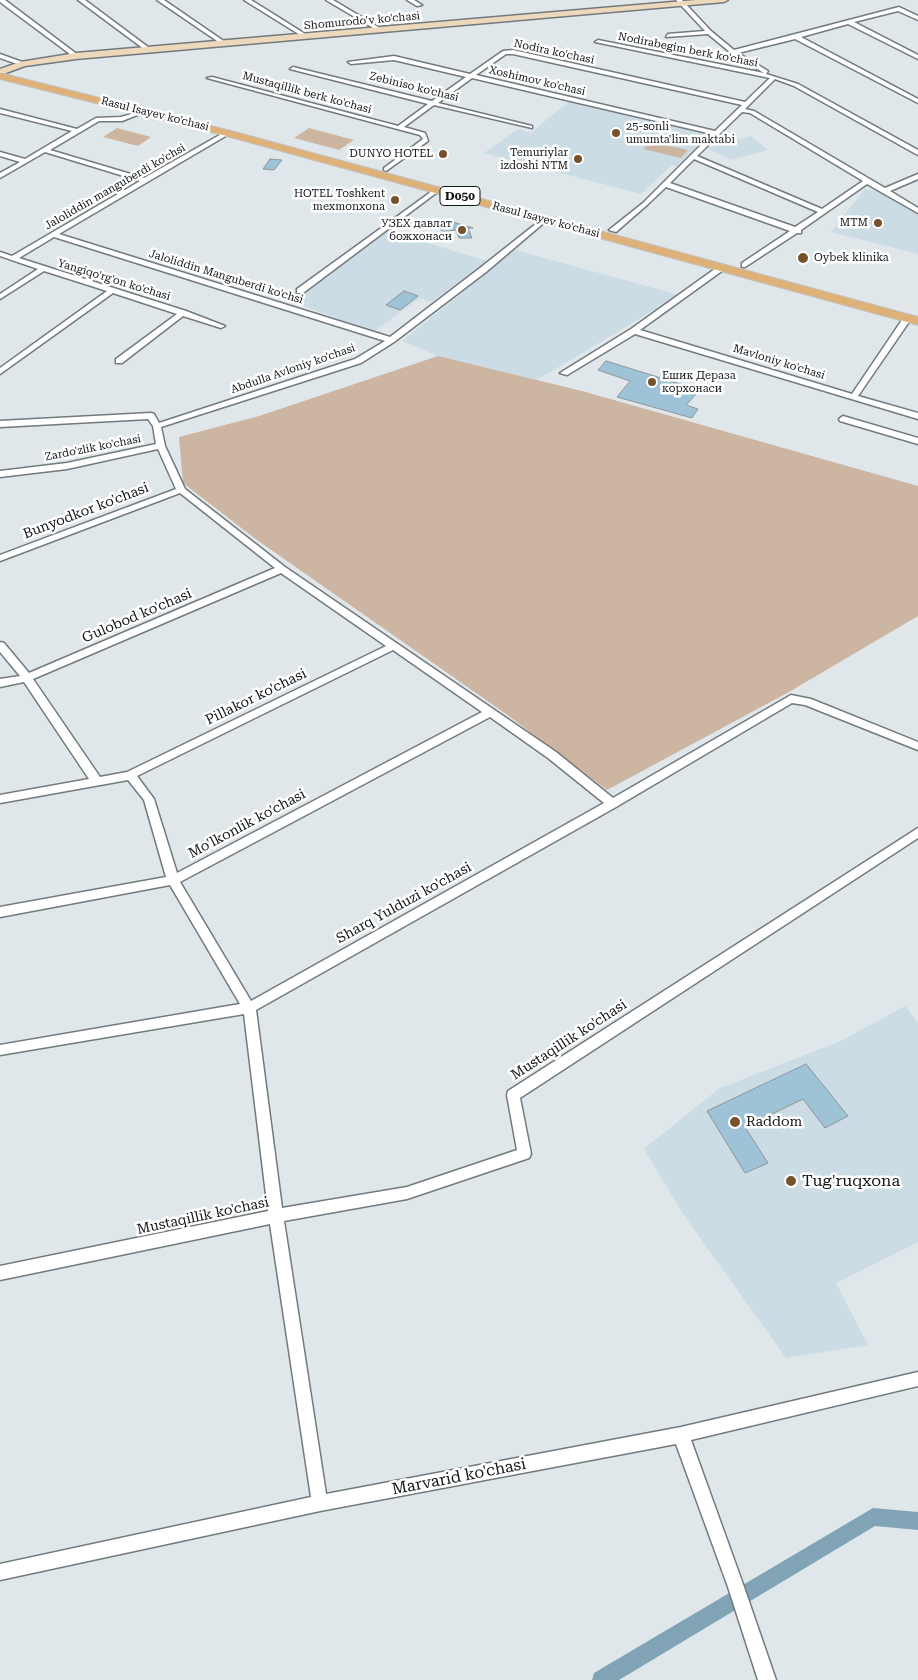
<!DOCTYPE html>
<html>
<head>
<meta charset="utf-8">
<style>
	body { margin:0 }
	canvas { display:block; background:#dfe7eb }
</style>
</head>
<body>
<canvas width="918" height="1680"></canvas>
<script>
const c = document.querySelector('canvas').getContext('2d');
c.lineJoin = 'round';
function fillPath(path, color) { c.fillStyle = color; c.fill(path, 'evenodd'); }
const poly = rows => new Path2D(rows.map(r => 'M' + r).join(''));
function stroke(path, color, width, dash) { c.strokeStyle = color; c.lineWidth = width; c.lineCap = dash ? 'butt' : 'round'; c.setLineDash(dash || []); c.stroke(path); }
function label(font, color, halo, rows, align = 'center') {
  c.font = font + ' "Roboto Serif",serif'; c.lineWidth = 5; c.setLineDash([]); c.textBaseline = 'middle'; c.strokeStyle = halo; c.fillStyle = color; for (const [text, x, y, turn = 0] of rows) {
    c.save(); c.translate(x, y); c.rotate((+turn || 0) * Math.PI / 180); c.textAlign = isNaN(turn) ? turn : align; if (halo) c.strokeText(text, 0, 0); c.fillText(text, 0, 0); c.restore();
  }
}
fillPath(poly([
	[568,102,709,135,677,166,672,165,641,194,484,153,518,129,531,133],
	[751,136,768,150,731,160,706,148],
	[865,189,880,191,918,214,918,254,831,232],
	[388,231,487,261,431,302,420,298,373,332,282,298,290,291,302,295],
	[515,250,679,295,537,380,438,356,402,341],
	[905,1006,918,1023,918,1242,836,1283,868,1345,786,1358,683,1214,644,1149,718,1089,843,1040]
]), '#ccdce4');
fillPath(poly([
	[117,128,151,137,138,146,103,137],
	[309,128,354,140,339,150,294,138],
	[650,142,688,150,681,158,643,149],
	[438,356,582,391,918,486,918,616,789,692,607,790,506,714,257,540,183,483,179,437,259,416]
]), '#ccb6a2');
fillPath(poly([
	[873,1508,918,1512,918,1530,875,1526,619,1680,592,1680,594,1673,873,1508]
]), '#80a3b5');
const building = poly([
	[270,159,282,160,274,170,263,169,270,159],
	[449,221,473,228,468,228,472,238,459,238,456,230,442,232,437,222,449,221],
	[404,291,418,296,400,310,386,305,404,291],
	[606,361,700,390,686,405,698,409,692,418,617,397,630,381,598,370,606,361],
	[806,1064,848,1116,825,1128,803,1099,745,1127,768,1163,745,1173,707,1111,806,1064]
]);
fillPath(building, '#9fc3d6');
stroke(building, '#8f969a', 1);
const street = poly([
	[0,0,5,0,78,55,78,57,74,57,0,2,0,0],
	[78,0,85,0,152,50,152,52,148,52,78,0],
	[157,0,164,0,228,44,223,45,157,0],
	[244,0,251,0,310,37,305,38,244,0],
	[326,0,333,0,385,31,380,32,326,0],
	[407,0,414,0,422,5,417,6,407,0],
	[676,0,682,0,711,31,734,50,899,7,918,16,918,20,898,11,854,22,918,55,918,59,848,24,801,37,918,99,918,103,795,39,738,53,768,71,766,74,798,84,918,150,918,155,916,154,794,86,775,79,745,109,754,111,885,188,918,174,918,179,890,191,918,208,918,213,867,184,801,230,801,233,797,233,745,267,742,267,742,263,790,231,666,187,647,205,616,232,609,230,643,203,712,134,472,78,438,103,532,126,532,128,434,105,404,127,425,133,428,141,386,171,384,170,384,168,423,139,420,135,207,78,212,77,398,126,428,104,290,69,293,67,432,101,466,77,394,60,351,64,348,62,394,56,470,74,503,51,513,50,745,102,770,78,595,42,598,40,764,73,731,53,708,34,666,37,668,34,705,31,676,0],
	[506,54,513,54,742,105,715,131,476,75,506,54],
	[742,112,750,113,863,181,822,209,697,156,742,112],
	[694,159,818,212,795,227,670,183,694,159],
	[0,54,25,63,26,64,23,66,0,58,0,54],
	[0,109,77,129,96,118,121,117,145,110,145,112,122,121,99,121,50,150,144,178,225,132,229,132,229,134,59,234,390,337,480,268,542,219,546,219,546,221,486,272,394,342,361,363,161,427,165,446,185,489,285,567,556,752,613,798,791,695,811,699,918,742,918,750,805,705,792,703,616,807,256,1010,282,1208,407,1187,517,1150,507,1095,508,1091,918,828,918,838,520,1098,531,1154,529,1158,407,1199,284,1221,326,1494,681,1427,918,1372,918,1386,691,1440,744,1587,776,1680,758,1680,728,1587,676,1444,320,1511,0,1580,0,1564,311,1497,270,1224,0,1280,0,1266,268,1211,244,1014,0,1055,0,1045,240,1004,170,885,0,917,0,907,166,877,144,800,128,780,0,803,0,795,89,779,24,682,0,687,0,679,20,676,0,652,0,642,4,643,29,673,275,568,180,493,0,561,0,555,176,489,158,449,67,469,0,477,0,471,67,463,156,444,153,426,148,419,0,427,0,421,151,413,154,414,159,423,355,359,385,341,54,237,19,258,186,311,225,326,221,328,183,316,122,363,116,363,116,359,177,314,113,293,0,374,0,368,107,291,44,271,0,299,0,294,38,269,0,256,0,252,12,256,140,181,45,152,0,178,0,173,20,162,0,156,0,152,25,159,72,131,0,113,0,109],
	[281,573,386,646,127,772,100,777,33,679,281,573],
	[393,650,482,712,177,873,154,799,137,776,393,650],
	[490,717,548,758,604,803,251,1001,180,882,490,717],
	[435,189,440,190,303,293,297,293,297,289,435,189],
	[719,266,726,268,640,330,852,394,904,317,910,317,911,319,858,396,918,413,918,419,635,334,567,375,560,373,631,329,719,266],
	[843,416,918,438,918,444,840,421,839,419,843,416]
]);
const secondary = poly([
	[696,0,728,0,724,2,76,59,25,66,6,73,0,73,0,69,20,62,76,53,696,0]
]);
const primary = poly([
	[0,73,231,131,918,317,918,325,223,135,0,79,0,73]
]);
stroke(street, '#737a7e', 3);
stroke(secondary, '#737a7e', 3);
stroke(primary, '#c1c2c2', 2);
fillPath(street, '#fff');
fillPath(secondary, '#eed8bc');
fillPath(primary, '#deb179');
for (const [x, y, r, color] of [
	[616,133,5,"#76522c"],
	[443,154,5,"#76522c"],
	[578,159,5,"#76522c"],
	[395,200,5,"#76522c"],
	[878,223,5,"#76522c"],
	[462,230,5,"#76522c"],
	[803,258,6,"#76522c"],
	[652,382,5,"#76522c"],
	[735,1122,6,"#76522c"],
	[791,1181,6,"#76522c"]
]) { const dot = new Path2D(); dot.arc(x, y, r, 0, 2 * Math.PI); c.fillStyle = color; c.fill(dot); stroke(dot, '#fff', 2); }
label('11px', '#121516', '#fff', [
	["Shomurodo'v ko'chasi",362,21,-5],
	["Nodirabegim berk ko'chasi",688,50,11],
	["Nodira ko'chasi",554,52,12],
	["Xoshimov ko'chasi",537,81,13],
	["Zebiniso ko'chasi",414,87,14],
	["Mustaqillik berk ko'chasi",307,93,15],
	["Rasul Isayev ko'chasi",155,114,14],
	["Jaloliddin manguberdi ko'chsi",115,187,-30],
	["Rasul Isayev ko'chasi",546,220,15],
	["Jaloliddin Manguberdi ko'chsi",226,277,17],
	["Yangiqo'rg'on ko'chasi",114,280,17],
	["Mavloniy ko'chasi",779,362,17],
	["Abdulla Avloniy ko'chasi",293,369,-19],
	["Zardo'zlik ko'chasi",93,448,-11]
]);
label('11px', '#121516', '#fff', [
	["25-sonli",626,127,"left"],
	["umumta'lim maktabi",626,140,"left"],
	["Temuriylar",568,153],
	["izdoshi NTM",568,166],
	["DUNYO HOTEL",433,154],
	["HOTEL Toshkent",385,194],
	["mexmonxona",385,207],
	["MTM",868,223],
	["УЗЕХ давлат",452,224],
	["божхонаси",452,237],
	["Oybek klinika",814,258,"left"],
	["Ешик Дераза",662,376,"left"],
	["корхонаси",662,389,"left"]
], 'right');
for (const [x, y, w] of [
	[460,196,40]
]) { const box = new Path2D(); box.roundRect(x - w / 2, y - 9.5, w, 19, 4); c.fillStyle = '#fff'; c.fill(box); stroke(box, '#121516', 1); }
label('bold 12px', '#121516', null, [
	["D050",460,196]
]);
label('14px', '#121516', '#fff', [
	["Bunyodkor ko'chasi",86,511,-21],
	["Gulobod ko'chasi",137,616,-23],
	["Pillakor ko'chasi",256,697,-26],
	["Mo'lkonlik ko'chasi",247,824,-28],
	["Sharq Yulduzi ko'chasi",404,903,-29],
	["Mustaqillik ko'chasi",569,1040,-33],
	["Mustaqillik ko'chasi",203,1216,-12]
]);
label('14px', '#121516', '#fff', [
	["Raddom",746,1122]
], 'left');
label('16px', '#121516', '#fff', [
	["Tug'ruqxona",802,1181]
], 'left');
label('16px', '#121516', '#fff', [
	["Marvarid ko'chasi",459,1477,-11]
]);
</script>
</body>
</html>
